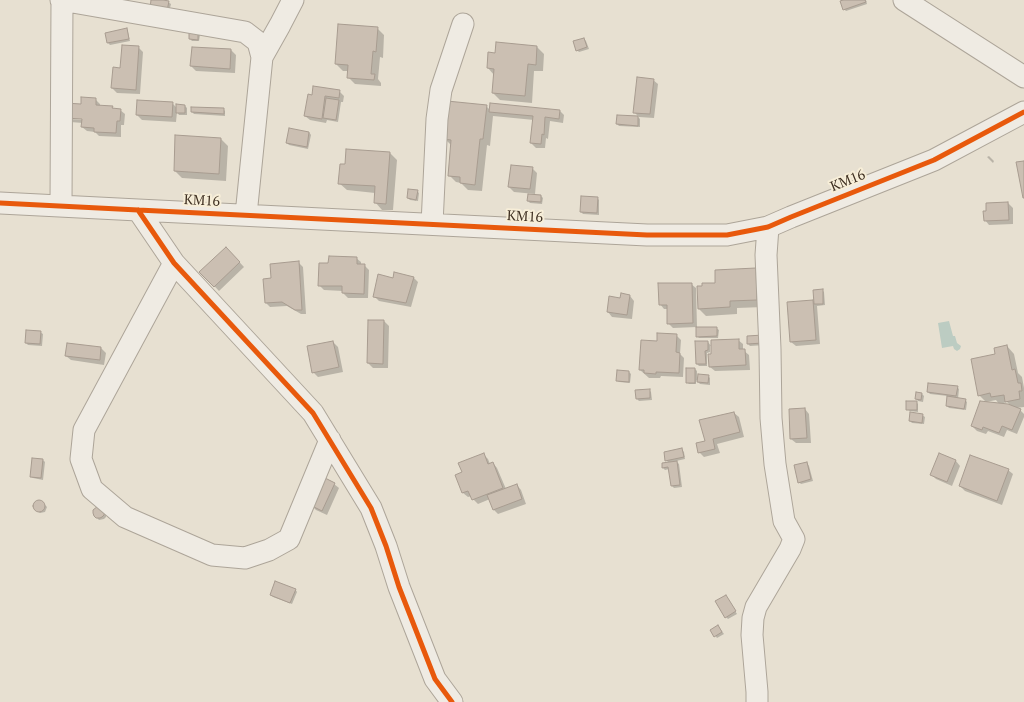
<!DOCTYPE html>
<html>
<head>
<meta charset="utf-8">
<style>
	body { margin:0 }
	canvas { display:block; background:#e7e0d1 }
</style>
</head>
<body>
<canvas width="1024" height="702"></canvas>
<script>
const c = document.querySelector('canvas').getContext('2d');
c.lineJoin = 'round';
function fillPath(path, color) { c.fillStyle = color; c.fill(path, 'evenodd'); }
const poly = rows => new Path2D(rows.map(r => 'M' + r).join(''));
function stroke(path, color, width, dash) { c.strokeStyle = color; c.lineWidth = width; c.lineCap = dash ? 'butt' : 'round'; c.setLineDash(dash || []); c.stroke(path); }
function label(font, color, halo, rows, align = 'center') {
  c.font = font + ' "PT Serif",serif'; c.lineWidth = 4; c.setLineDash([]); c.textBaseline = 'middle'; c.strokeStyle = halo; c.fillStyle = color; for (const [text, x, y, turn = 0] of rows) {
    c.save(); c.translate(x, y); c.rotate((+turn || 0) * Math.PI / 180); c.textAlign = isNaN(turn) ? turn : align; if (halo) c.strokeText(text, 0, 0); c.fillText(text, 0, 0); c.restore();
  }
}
fillPath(poly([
	[949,321,953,336,955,336,957,343,961,346,960,349,957,351,954,349,953,346,942,348,938,323]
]), '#bcccc2');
fillPath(poly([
	[152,0,158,0,168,2,171,4,169,12],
	[846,0,866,0,867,4,846,11,844,9],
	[377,28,384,35,383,58,380,57,378,79,381,83,381,86,355,84,348,77,348,71,343,71,336,64],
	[126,30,128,32,130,41,110,45,108,43],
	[198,32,200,35,199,41,192,41,190,39],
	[584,39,586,41,589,49,579,52,577,50],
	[497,43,537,47,544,54,543,71,534,71,532,103,500,100,493,93,494,75,488,68,489,53,496,54],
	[138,47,143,52,140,94,117,93,112,88,121,69],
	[192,48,231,50,236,55,235,73,196,71,191,66],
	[653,80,658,84,654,118,639,117,634,112],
	[339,91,344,96,343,102,341,102,338,122,327,120,326,123,310,120,305,116,313,96],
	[95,99,100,104,100,106,112,107,114,109,120,110,125,114,124,125,121,125,121,137,99,136,95,132,87,131,82,127,83,123,70,122,66,118,82,105],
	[69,117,87,118,87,120,69,119],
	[172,103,177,108,185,106,187,108,187,115,179,115,177,112,176,122,142,120,137,115],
	[486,106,490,110,560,111,564,115,563,123,550,121,548,139,546,138,545,148,536,148,531,143,534,120,493,116,490,146,487,145,482,191,468,190,461,183,456,182,449,175,452,146,444,138],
	[192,108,223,109,225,111,225,116,194,114,192,112],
	[618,116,638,117,640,119,640,127,619,126,617,124],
	[289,129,309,132,311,135,308,149,289,145,287,143],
	[221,139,228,146,226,181,182,178,175,171],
	[390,153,397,160,393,210,382,210,375,202,375,193,347,190,339,183],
	[989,156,994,161,993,163,987,157],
	[532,168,537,173,535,194,514,192,509,187],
	[417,191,419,193,418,201,410,200,408,198],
	[541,196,543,198,542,204,530,203,528,201],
	[597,198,599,200,599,215,583,214,581,212],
	[1008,203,1013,208,1013,224,989,225,985,220,988,212],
	[231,253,244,267,219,291,201,272],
	[356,258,361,262,361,265,364,265,369,270,368,298,348,298,343,293,343,291,324,290,319,285,329,264],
	[298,262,303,267,306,314,301,314,287,306,270,307,266,303,272,279],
	[755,269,762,276,764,307,737,308,737,314,706,316,699,309,716,283],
	[413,277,418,282,411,307,379,301,374,296,394,279],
	[691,284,696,288,697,327,673,328,668,323,668,309,664,309,660,304],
	[822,290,824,292,825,305,817,306,820,344,796,346,791,342,813,301,815,303],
	[630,296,634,301,632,319,612,317,608,312,610,298,621,299],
	[384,321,389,326,388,368,373,368,368,363],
	[716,328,719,330,718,338,699,338,697,336],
	[40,332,43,334,42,346,28,345,26,343],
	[676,335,681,340,680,354,684,358,683,377,661,376,660,378,649,378,640,370,658,342],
	[765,338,765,345,750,346,748,344],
	[738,340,743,344,743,350,749,355,750,370,715,371,710,367],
	[333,342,338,347,343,372,318,377,313,372],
	[696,342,708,342,711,346,710,346,710,352,707,353,707,366,699,366,697,364],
	[68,344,101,348,106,353,104,365,71,360,66,356],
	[1007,346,1014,354,1018,373,1022,377,1024,388,1024,407,1016,408,1020,410,1024,414,1024,417,1017,434,1007,430,1004,437,988,431,986,434,977,431,972,426,999,404,996,400,986,402,979,395,996,355],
	[1007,402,1010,405,1000,404],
	[695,369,697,371,697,379,708,376,710,378,710,385,700,384,696,380,696,384,689,384,687,382],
	[629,372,631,374,630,383,619,382,617,380],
	[957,387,959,389,958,399,965,400,967,402,966,410,949,408,947,406,948,396,930,394,928,392],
	[649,390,651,392,652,400,639,401,637,399],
	[922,394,924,396,923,402,918,401,916,399],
	[916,402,918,404,918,412,910,411,907,409],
	[805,409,809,414,811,443,796,443,791,439],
	[734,413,739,417,744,437,717,444,720,453,704,457,699,452,706,442],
	[922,415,925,417,924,424,912,423,910,421],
	[682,450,684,452,685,459,676,461,679,464,682,487,674,488,672,486,669,469,665,470,663,468,669,463,666,460],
	[483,454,488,459,490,464,493,463,497,468,506,489,517,485,521,490,526,504,498,514,494,510,490,499,478,504,473,499,472,496,468,497,463,493,463,473],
	[940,454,956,461,960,466,952,486,936,479,931,474],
	[43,460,45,462,43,480,33,478,31,476],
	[807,463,809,466,813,481,801,484,799,482],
	[1008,470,1013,474,1002,505,965,491,960,486],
	[334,484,339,488,327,515,316,510,311,505],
	[38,501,43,503,47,507,45,512,40,513,35,509,34,506,34,504],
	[98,507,106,514,106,517,104,519,99,520,95,516],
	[295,589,297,592,292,604,273,597,271,595],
	[727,598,737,614,728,619,726,617],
	[718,626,724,634,717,638,711,630]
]), '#0003');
const building = poly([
	[151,0,163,0,169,1,167,11,150,8,151,0],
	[843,0,865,0,866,2,843,10,840,1,843,0],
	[338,24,378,27,376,52,373,51,371,74,375,74,374,80,347,78,348,65,335,64,338,24],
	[127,28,129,39,107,43,105,33,127,28],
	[189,31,198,32,198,40,189,39,189,31],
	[584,38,587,47,576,51,573,41,584,38],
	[496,42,537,46,536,65,528,64,525,96,492,93,494,69,487,68,488,52,495,53,496,42],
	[122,45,139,46,136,90,111,88,113,67,120,68,122,45],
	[192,47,231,49,230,69,190,66,192,47],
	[637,77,654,79,650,114,633,113,637,77],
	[313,86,340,90,339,98,325,96,322,119,304,116,308,94,312,95,313,86],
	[81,97,96,98,96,105,113,106,112,108,121,109,120,121,117,121,116,133,94,132,94,128,81,127,82,119,65,118,65,103,81,104,81,97],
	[326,98,339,100,336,120,323,118,326,98],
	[137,100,173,102,172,117,136,115,137,100],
	[447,101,487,105,483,139,480,139,475,185,460,183,460,177,448,176,451,140,443,139,447,101],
	[490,103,560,110,559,119,545,117,544,135,542,134,541,144,530,143,533,116,489,112,490,103],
	[176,104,185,105,185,113,176,113,176,104],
	[191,107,224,108,224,114,191,112,191,107],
	[617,115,638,116,638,126,616,124,617,115],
	[289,128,309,132,307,147,286,143,289,128],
	[175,135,221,138,219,174,174,171,175,135],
	[346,149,390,152,386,204,374,203,375,186,338,184,340,164,345,164,346,149],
	[1024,161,1024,198,1023,198,1016,162,1024,161],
	[511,165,533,167,530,189,508,187,511,165],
	[408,189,418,190,416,200,407,198,408,189],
	[528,194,541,195,541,202,527,201,528,194],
	[581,196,598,197,597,213,580,212,581,196],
	[1008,202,1009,220,984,221,983,211,986,211,986,203,1008,202],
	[226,247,240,262,214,287,199,272,226,247],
	[329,256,357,257,357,264,365,264,364,294,342,293,342,286,318,286,319,263,328,263,329,256],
	[299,261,302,310,295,310,282,302,265,303,263,279,271,278,270,264,299,261],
	[756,268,757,300,730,301,730,307,698,309,697,286,702,286,702,283,715,283,715,270,756,268],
	[394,272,414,277,406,303,373,297,378,274,393,278,394,272],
	[658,283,692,283,693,323,667,324,667,305,659,305,658,283],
	[823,289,823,304,814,304,813,290,823,289],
	[621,293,630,295,627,315,607,312,609,296,620,298,621,293],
	[813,300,816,340,790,342,787,302,813,300],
	[368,320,384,320,383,364,367,363,368,320],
	[696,327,717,327,717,336,696,337,696,327],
	[26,330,41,331,40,344,25,343,26,330],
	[657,333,677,334,676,352,680,353,679,373,656,372,656,374,644,373,644,370,639,370,641,340,657,341,657,333],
	[763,335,763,343,747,344,747,336,763,335],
	[739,339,739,349,745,349,746,365,709,367,708,354,711,354,711,340,739,339],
	[333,341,339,367,312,373,307,346,333,341],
	[695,341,708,341,708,350,705,351,706,364,696,364,695,341],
	[67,343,101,347,100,360,65,356,67,343],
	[1007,345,1012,370,1015,369,1018,383,1021,383,1022,391,1019,391,1020,399,1005,402,1004,395,991,397,990,393,978,396,971,359,995,354,994,348,1007,345],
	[686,368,695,368,695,383,686,383,686,368],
	[617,370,629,371,629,382,616,381,617,370],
	[698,374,709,375,708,383,697,382,698,374],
	[928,383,958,386,956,396,927,392,928,383],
	[650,389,650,398,636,399,635,390,650,389],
	[916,392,922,393,921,400,915,399,916,392],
	[947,396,966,399,964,409,946,406,947,396],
	[906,401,917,401,917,410,906,410,906,401],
	[980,401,1008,404,1021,409,1012,430,1002,426,999,433,983,427,982,430,971,426,980,401],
	[805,408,807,438,790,439,789,409,805,408],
	[734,412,740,432,713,439,715,449,698,453,696,443,705,441,699,420,734,412],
	[910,412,923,414,922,423,909,421,910,412],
	[682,448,684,457,665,461,664,452,682,448],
	[484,453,488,464,493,462,503,488,472,500,468,491,462,493,455,475,462,472,458,463,484,453],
	[939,453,956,460,947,482,930,475,939,453],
	[970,455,1009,469,997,501,959,486,970,455],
	[32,458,43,459,41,478,30,477,32,458],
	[677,461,680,485,671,486,668,467,662,468,662,463,677,461],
	[807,462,811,479,798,483,794,465,807,462],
	[323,477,335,483,322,511,310,505,323,477],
	[517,484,522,499,493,510,487,495,517,484],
	'33 506a6 6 0 1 1 12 0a6 6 0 1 1-12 0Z',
	[98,506,105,511,104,515,102,517,100,518,96,518,94,516,93,513,93,510,98,506],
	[275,581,296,589,290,603,270,595,275,581],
	[726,595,736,611,725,618,715,601,726,595],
	[718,625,722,632,714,637,710,630,718,625]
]);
fillPath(building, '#cbbfb2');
stroke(building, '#a89c90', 1);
const minor = poly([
	[61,0,245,32,258,42,262,57,246,215],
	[904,0,1024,77],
	[262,57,280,25,293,0],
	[0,203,138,210,647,235,727,235,768,227,791,217,934,160,1024,112],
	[61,205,62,0],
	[138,210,174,263,313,413,371,508,386,546,399,587,435,679,452,702],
	[432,224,437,119,441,90,463,24],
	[174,263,84,430,81,459,92,489,125,517,212,555,245,558,269,550,289,539,330,440],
	[757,702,757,692,752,635,753,618,756,607,790,549,794,539,784,521,775,464,771,418,770,349,766,255,768,227]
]);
stroke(minor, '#ada599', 23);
stroke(minor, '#efebe3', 21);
stroke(poly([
	[0,203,138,210,647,235,727,235,768,227,791,217,934,160,1024,112],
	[138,210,174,263,313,413,371,508,386,546,399,587,435,679,452,702]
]), '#e8590c', 5);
label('14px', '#3d2e20', '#f7eed8', [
	["KM16",848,181,-22],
	["KM16",202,201,3],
	["KM16",525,217,3]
]);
</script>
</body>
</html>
